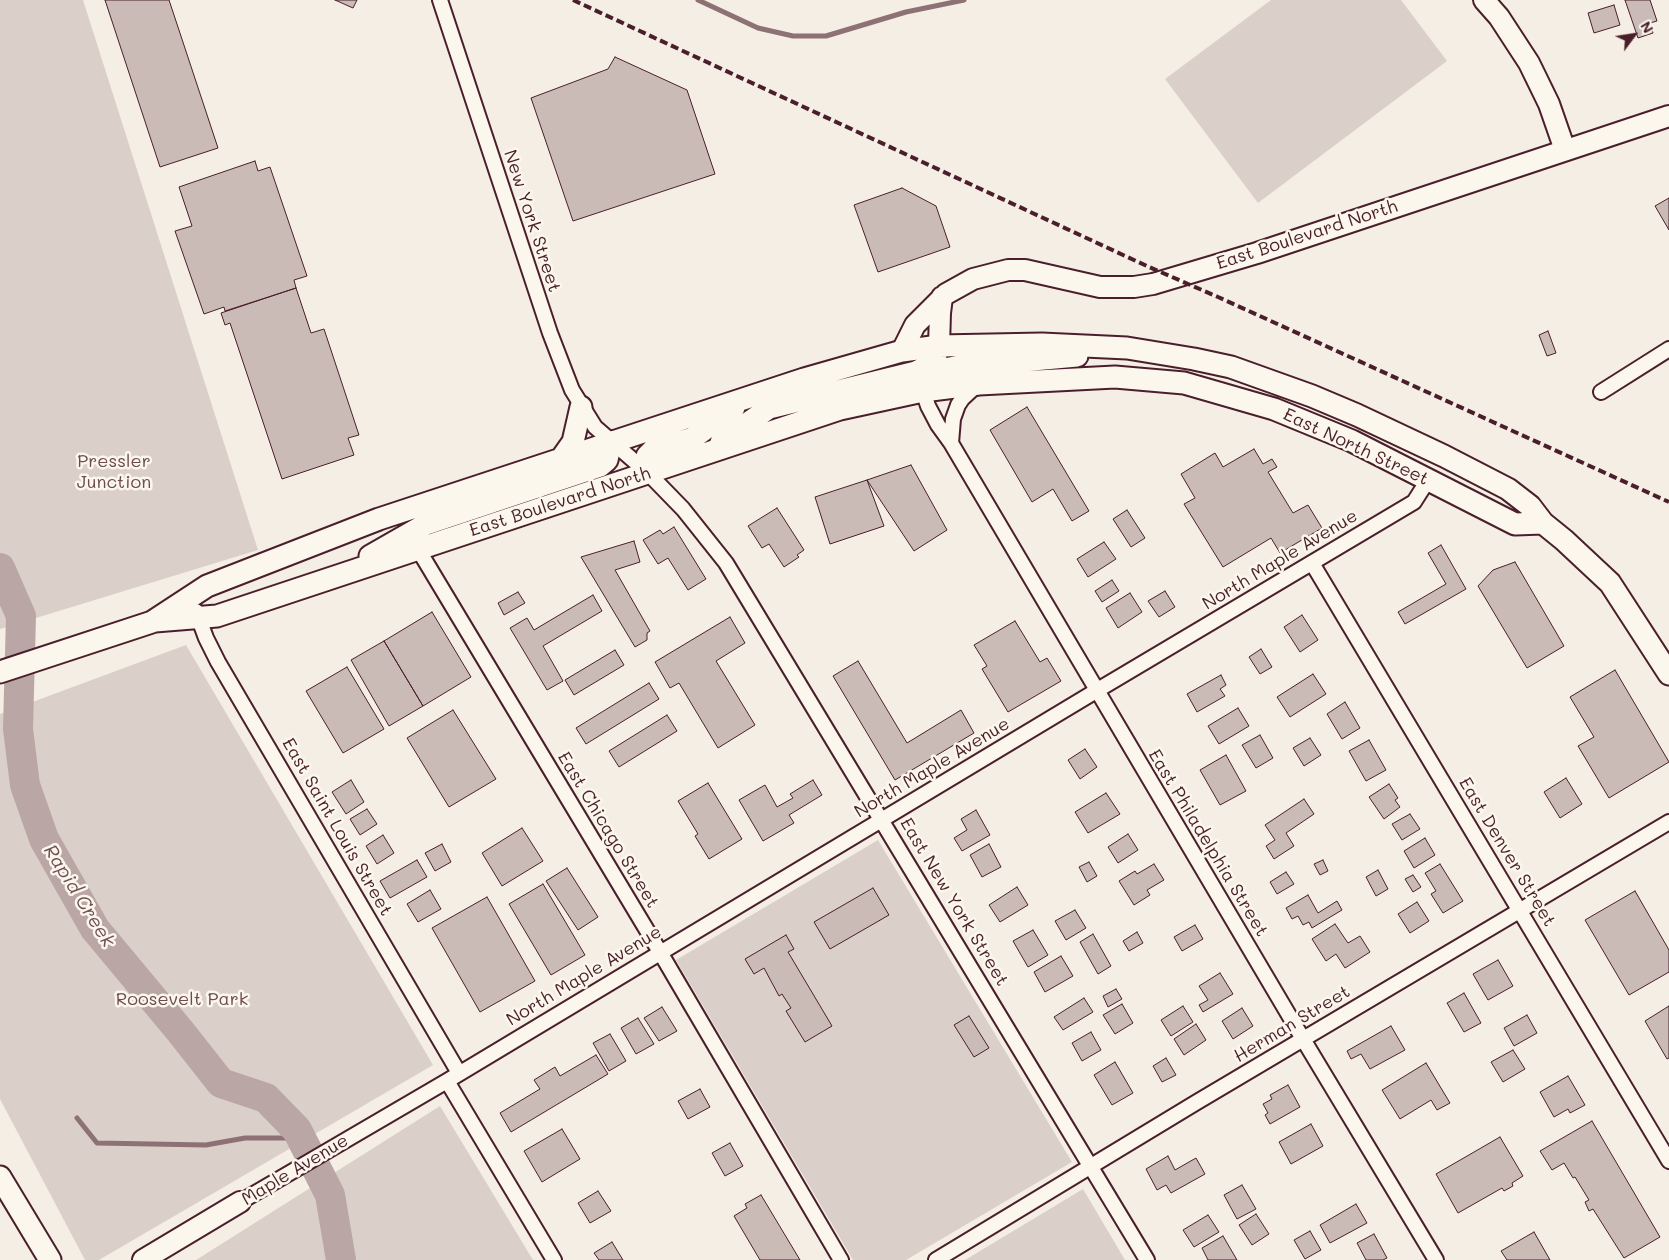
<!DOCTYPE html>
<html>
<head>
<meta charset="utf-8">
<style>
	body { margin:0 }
	#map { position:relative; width:1669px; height:1260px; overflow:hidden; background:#f4eee4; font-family:Mali,sans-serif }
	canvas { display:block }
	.north { position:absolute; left:1609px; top:10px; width:50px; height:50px; -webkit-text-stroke:4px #fbf7ec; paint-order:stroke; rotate:59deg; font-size:14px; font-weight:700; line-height:20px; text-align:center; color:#4a1f2b }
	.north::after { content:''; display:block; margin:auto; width:18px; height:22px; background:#4a1f2b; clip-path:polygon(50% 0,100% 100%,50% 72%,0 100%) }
</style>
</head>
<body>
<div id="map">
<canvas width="1669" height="1260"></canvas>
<div class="north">N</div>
</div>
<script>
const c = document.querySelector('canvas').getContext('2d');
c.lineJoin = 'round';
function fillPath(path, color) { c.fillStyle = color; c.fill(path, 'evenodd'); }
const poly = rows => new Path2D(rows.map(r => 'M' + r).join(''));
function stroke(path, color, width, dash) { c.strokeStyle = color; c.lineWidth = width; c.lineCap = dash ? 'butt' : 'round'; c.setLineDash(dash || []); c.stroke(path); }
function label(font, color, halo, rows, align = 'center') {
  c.font = font + ' Mali,sans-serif'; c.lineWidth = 5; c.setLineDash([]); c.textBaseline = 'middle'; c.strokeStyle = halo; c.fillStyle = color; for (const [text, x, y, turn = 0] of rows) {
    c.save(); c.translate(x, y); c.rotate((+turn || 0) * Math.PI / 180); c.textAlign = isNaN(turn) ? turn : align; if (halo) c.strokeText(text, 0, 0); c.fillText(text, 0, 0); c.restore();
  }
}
fillPath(poly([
	[0,0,83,0,258,550,0,629],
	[1271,0,1401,0,1447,61,1258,203,1165,79],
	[186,645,433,1065,99,1260,85,1260,0,1099,0,714],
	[878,840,1072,1162,906,1260,853,1260,676,960],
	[440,1106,533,1260,196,1260],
	[1083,1189,1125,1260,965,1260]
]), '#dbd0c9');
stroke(poly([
	[698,0,758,28,793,36,826,36,906,12,964,0],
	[77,1118,97,1143,206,1145,245,1138,301,1138]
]), '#8d7174', 5);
stroke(poly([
	[0,568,21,616,18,729,25,785,44,839,95,929,180,1031,221,1083,266,1098,297,1130,330,1195,341,1260]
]), '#baa7a5', 30);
const building = poly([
	[105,0,169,0,218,148,160,167,105,0],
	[335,0,357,0,353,8,335,0],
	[1625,0,1650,0,1657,21,1650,23,1653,33,1638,38,1625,0],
	[1614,5,1620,25,1594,33,1588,13,1614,5],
	[615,57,687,90,715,174,573,221,531,98,608,69,615,57],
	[255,161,258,171,270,167,307,276,294,280,296,288,225,311,224,307,204,314,175,231,192,226,179,187,255,161],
	[902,188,936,206,950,247,878,272,854,205,902,188],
	[1669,198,1669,230,1655,206,1669,198],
	[296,288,311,333,324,329,359,435,348,438,354,455,282,479,230,323,225,325,221,313,296,288],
	[1548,331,1556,353,1547,356,1539,335,1548,331],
	[1027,407,1089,511,1072,521,1053,489,1032,502,990,430,1027,407],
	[1254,449,1263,464,1272,459,1277,467,1268,472,1293,513,1308,505,1322,528,1280,553,1271,538,1223,567,1184,504,1195,498,1181,474,1215,453,1223,467,1254,449],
	[911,465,947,530,914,551,867,480,911,465],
	[867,480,884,526,830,544,815,497,867,480],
	[777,508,804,550,797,555,799,557,784,567,769,544,762,548,748,526,777,508],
	[1127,510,1145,538,1131,547,1113,519,1127,510],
	[674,527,706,579,688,590,668,558,658,564,643,540,660,530,663,534,674,527],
	[634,541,640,562,615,570,650,631,647,633,647,640,635,647,581,557,634,541],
	[1104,542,1116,559,1088,577,1077,559,1104,542],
	[1441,545,1466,589,1405,624,1398,612,1446,584,1428,553,1441,545],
	[1515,562,1564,646,1527,668,1478,586,1493,570,1515,562],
	[1112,580,1119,591,1102,602,1095,591,1112,580],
	[1165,591,1175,607,1159,617,1148,601,1165,591],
	[518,592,525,603,504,615,498,603,518,592],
	[1130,593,1142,612,1118,628,1106,608,1130,593],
	[593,595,602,611,543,646,563,681,547,690,510,628,527,618,534,630,593,595],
	[432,612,471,677,423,706,384,641,432,612],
	[1302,615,1318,640,1300,652,1284,627,1302,615],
	[730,617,745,643,716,661,755,725,718,748,679,683,670,688,655,662,730,617],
	[1015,621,1040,662,1047,658,1061,681,1008,712,982,669,987,666,974,645,1015,621],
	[384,641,423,706,389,726,351,660,384,641],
	[1261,649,1272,667,1260,674,1249,657,1261,649],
	[615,650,624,665,574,695,565,680,615,650],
	[858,661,907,743,961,710,974,733,895,780,833,676,858,661],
	[347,667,384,729,343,753,306,691,347,667],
	[1615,670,1669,762,1609,798,1578,746,1594,737,1570,697,1615,670],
	[1313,674,1326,694,1290,717,1277,697,1313,674],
	[1221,675,1226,685,1220,689,1225,696,1197,712,1187,694,1221,675],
	[649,683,659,699,586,744,576,728,649,683],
	[1345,702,1360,728,1342,739,1327,714,1345,702],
	[1238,708,1249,726,1219,744,1208,726,1238,708],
	[453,710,496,779,449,807,407,738,453,710],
	[667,715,677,731,619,767,609,751,667,715],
	[1260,735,1273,758,1256,768,1242,745,1260,735],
	[1310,738,1321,755,1304,766,1293,748,1310,738],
	[1369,740,1386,770,1366,781,1349,751,1369,740],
	[1085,749,1097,767,1080,779,1068,760,1085,749],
	[1226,755,1246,791,1220,805,1200,770,1226,755],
	[1566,778,1582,804,1560,818,1544,792,1566,778],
	[351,780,364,802,346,814,332,792,351,780],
	[813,780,822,795,789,815,794,823,763,841,739,800,765,785,777,807,793,798,790,794,813,780],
	[708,783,742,839,709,859,695,836,698,834,678,801,708,783],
	[1389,784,1398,798,1395,800,1400,807,1384,819,1369,797,1389,784],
	[1106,793,1120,814,1088,833,1075,812,1106,793],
	[1304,799,1314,814,1286,833,1294,846,1274,859,1266,846,1275,840,1265,825,1304,799],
	[367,809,377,824,360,835,350,819,367,809],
	[976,810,990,835,962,851,954,838,967,830,961,819,976,810],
	[1410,814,1420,829,1402,840,1392,824,1410,814],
	[522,828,543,861,502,886,482,853,522,828],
	[1128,834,1138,850,1118,863,1108,847,1128,834],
	[383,835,394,853,377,864,366,846,383,835],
	[1425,838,1435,855,1414,868,1404,851,1425,838],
	[442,844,451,862,435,871,425,853,442,844],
	[989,844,1001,867,982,877,970,855,989,844],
	[417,860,427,877,390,898,380,881,417,860],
	[1323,860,1328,871,1320,875,1314,864,1323,860],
	[1089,862,1097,876,1087,882,1079,867,1089,862],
	[1154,864,1164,880,1147,890,1150,895,1134,905,1119,881,1135,871,1137,874,1154,864],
	[1440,864,1463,901,1443,913,1431,894,1436,891,1425,873,1440,864],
	[567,868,598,917,578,930,546,881,567,868],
	[1378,870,1388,889,1376,896,1366,877,1378,870],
	[1286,872,1294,884,1277,894,1270,882,1286,872],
	[1413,875,1421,887,1413,892,1405,879,1413,875],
	[543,884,585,955,551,975,509,904,543,884],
	[1017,887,1028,905,1000,922,989,905,1017,887],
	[873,888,889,915,830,949,814,922,873,888],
	[430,890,441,909,418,922,407,904,430,890],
	[1635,891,1669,950,1669,972,1629,995,1585,920,1635,891],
	[1308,895,1318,913,1337,901,1342,910,1312,928,1309,922,1303,925,1298,916,1292,919,1286,908,1308,895],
	[487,897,535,981,480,1012,432,928,487,897],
	[1417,902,1429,921,1410,933,1398,914,1417,902],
	[1075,910,1086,928,1066,940,1055,921,1075,910],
	[1335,924,1348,943,1360,936,1370,952,1345,968,1336,954,1326,961,1312,939,1335,924],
	[1195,925,1203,939,1182,951,1174,937,1195,925],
	[1033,930,1048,955,1028,967,1013,941,1033,930],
	[1137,932,1143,943,1129,951,1123,941,1137,932],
	[1093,934,1111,966,1098,974,1080,942,1093,934],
	[786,935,794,949,788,952,832,1026,805,1042,786,1011,791,1008,782,994,779,996,764,968,754,974,745,959,786,935],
	[1061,956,1073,976,1045,992,1034,972,1061,956],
	[1498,960,1513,986,1488,1000,1473,974,1498,960],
	[1220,973,1233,994,1203,1012,1199,1005,1208,1000,1199,986,1220,973],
	[1116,989,1122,999,1108,1007,1103,996,1116,989],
	[1464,993,1481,1023,1464,1032,1447,1003,1464,993],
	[1084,998,1093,1012,1063,1030,1054,1017,1084,998],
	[1122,1004,1133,1023,1115,1034,1103,1015,1122,1004],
	[1183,1006,1193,1022,1171,1036,1161,1020,1183,1006],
	[1669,1006,1669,1058,1667,1059,1645,1021,1669,1006],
	[662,1007,677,1031,659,1041,644,1018,662,1007],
	[1242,1008,1253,1026,1233,1039,1222,1021,1242,1008],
	[1527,1015,1537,1033,1514,1046,1504,1028,1527,1015],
	[969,1016,989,1048,974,1057,954,1025,969,1016],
	[638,1018,654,1044,636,1054,621,1028,638,1018],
	[1196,1024,1206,1040,1184,1055,1174,1039,1196,1024],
	[1391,1026,1405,1050,1370,1069,1361,1054,1351,1059,1347,1051,1391,1026],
	[1091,1032,1101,1050,1082,1061,1072,1043,1091,1032],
	[610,1034,626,1061,609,1071,593,1043,610,1034],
	[1513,1050,1525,1069,1503,1082,1491,1062,1513,1050],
	[596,1055,608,1074,511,1132,500,1113,540,1089,534,1080,555,1067,560,1076,596,1055],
	[1166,1058,1176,1075,1162,1082,1153,1066,1166,1058],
	[1115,1062,1133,1093,1112,1105,1094,1075,1115,1062],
	[1426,1063,1450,1103,1437,1110,1431,1100,1400,1119,1382,1090,1426,1063],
	[1568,1076,1585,1105,1570,1113,1568,1109,1554,1117,1540,1092,1568,1076],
	[1288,1085,1300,1107,1270,1124,1265,1115,1268,1113,1263,1104,1272,1099,1270,1095,1288,1085],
	[700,1089,710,1107,688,1119,678,1101,700,1089],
	[1592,1121,1660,1237,1624,1258,1593,1209,1589,1211,1585,1202,1589,1200,1575,1177,1573,1178,1564,1163,1552,1170,1540,1151,1592,1121],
	[1311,1124,1323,1146,1291,1164,1279,1142,1311,1124],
	[562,1129,580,1159,542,1182,524,1151,562,1129],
	[1500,1137,1523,1176,1512,1183,1513,1186,1504,1191,1502,1188,1458,1213,1436,1174,1500,1137],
	[730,1143,743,1166,725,1176,712,1153,730,1143],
	[1168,1156,1175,1170,1196,1158,1205,1174,1171,1193,1166,1185,1157,1190,1146,1169,1168,1156],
	[1242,1185,1256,1209,1237,1219,1224,1195,1242,1185],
	[598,1191,611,1211,590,1223,578,1203,598,1191],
	[761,1195,800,1260,760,1260,734,1216,747,1208,745,1204,761,1195],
	[1356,1204,1367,1223,1330,1243,1320,1225,1356,1204],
	[1256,1214,1269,1234,1252,1245,1239,1225,1256,1214],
	[1208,1215,1219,1232,1194,1247,1183,1230,1208,1215],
	[1310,1231,1321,1250,1305,1259,1294,1240,1310,1231],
	[1534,1232,1550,1260,1507,1260,1501,1251,1534,1232],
	[1374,1234,1387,1258,1383,1260,1366,1260,1357,1243,1374,1234],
	[1223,1236,1237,1260,1208,1260,1202,1248,1223,1236],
	[612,1242,623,1260,599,1260,594,1253,612,1242]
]);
fillPath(building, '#cabbb6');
stroke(building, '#4a1f2b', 1);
const street = poly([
	[440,0,550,333,572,390,595,427,648,473,683,509,726,563,1147,1260],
	[923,391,928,406,938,425,951,443,1303,1039,1436,1260],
	[1601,392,1669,349],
	[951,443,953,419,958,405,962,399,977,385],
	[418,549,660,952,841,1260],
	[1312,563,1669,1161],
	[196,611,206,638,218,662,459,1073],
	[447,1081,554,1260],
	[240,1202,447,1081,1096,691,1414,502,1428,480],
	[936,1260,1197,1102,1669,822]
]);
const secondary = poly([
	[1484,0,1499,17,1529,63,1549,104,1565,150],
	[939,346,940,313,942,297],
	[902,351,915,325,946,294,973,279,1008,270,1025,270,1100,287,1134,287,1153,284,1257,253,1669,116],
	[143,1260,240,1202]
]);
const primary = poly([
	[925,386,933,377,944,369,955,367,1077,356],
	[721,442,769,408,916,372,930,365,935,358,939,346],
	[561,459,573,442,581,407],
	[648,473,646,464,647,456,653,450,693,438,734,408],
	[370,556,426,524,600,466,607,460,611,442],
	[155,621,217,616,840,409,923,391,979,384,1115,377,1184,383,1274,409,1352,441,1515,524,1543,523],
	[0,672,152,622,207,586,379,519,804,379,902,351,939,346,1042,344,1127,348,1194,359,1231,367,1312,396,1357,415,1444,456,1508,489,1530,506,1543,523,1564,540,1610,583,1669,674],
	[0,1177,50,1260]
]);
stroke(street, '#4a1f2b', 18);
stroke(secondary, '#4a1f2b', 24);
stroke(primary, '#4a1f2b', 25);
stroke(street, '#fbf7ec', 14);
stroke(secondary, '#fbf7ec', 20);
stroke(primary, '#fbf7ec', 21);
stroke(poly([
	[573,0,1149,267,1218,297,1669,502]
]), '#4a1f2b', 4, [8, 4]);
label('18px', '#4a1f2b', '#fbf7ec', [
	["New York Street",532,221,72],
	["East Boulevard North",1307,235,-18],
	["East North Street",1356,447,25],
	["East Boulevard North",560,502,-18],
	["North Maple Avenue",1280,560,-31],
	["North Maple Avenue",932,768,-31],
	["East Saint Louis Street",337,827,60],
	["East Chicago Street",608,830,59],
	["East Philadelphia Street",1208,843,59],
	["East Denver Street",1507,852,59],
	["East New York Street",954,902,59],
	["North Maple Avenue",584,976,-31],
	["Herman Street",1292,1024,-31],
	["Maple Avenue",295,1170,-31]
]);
label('18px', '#6e4b52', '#fbf7ec', [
	["Pressler",114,461],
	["Junction",114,482],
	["Roosevelt Park",182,999]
]);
label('italic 19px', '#714f56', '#fbf7ec', [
	["Rapid Creek",79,896,58]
]);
</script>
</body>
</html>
